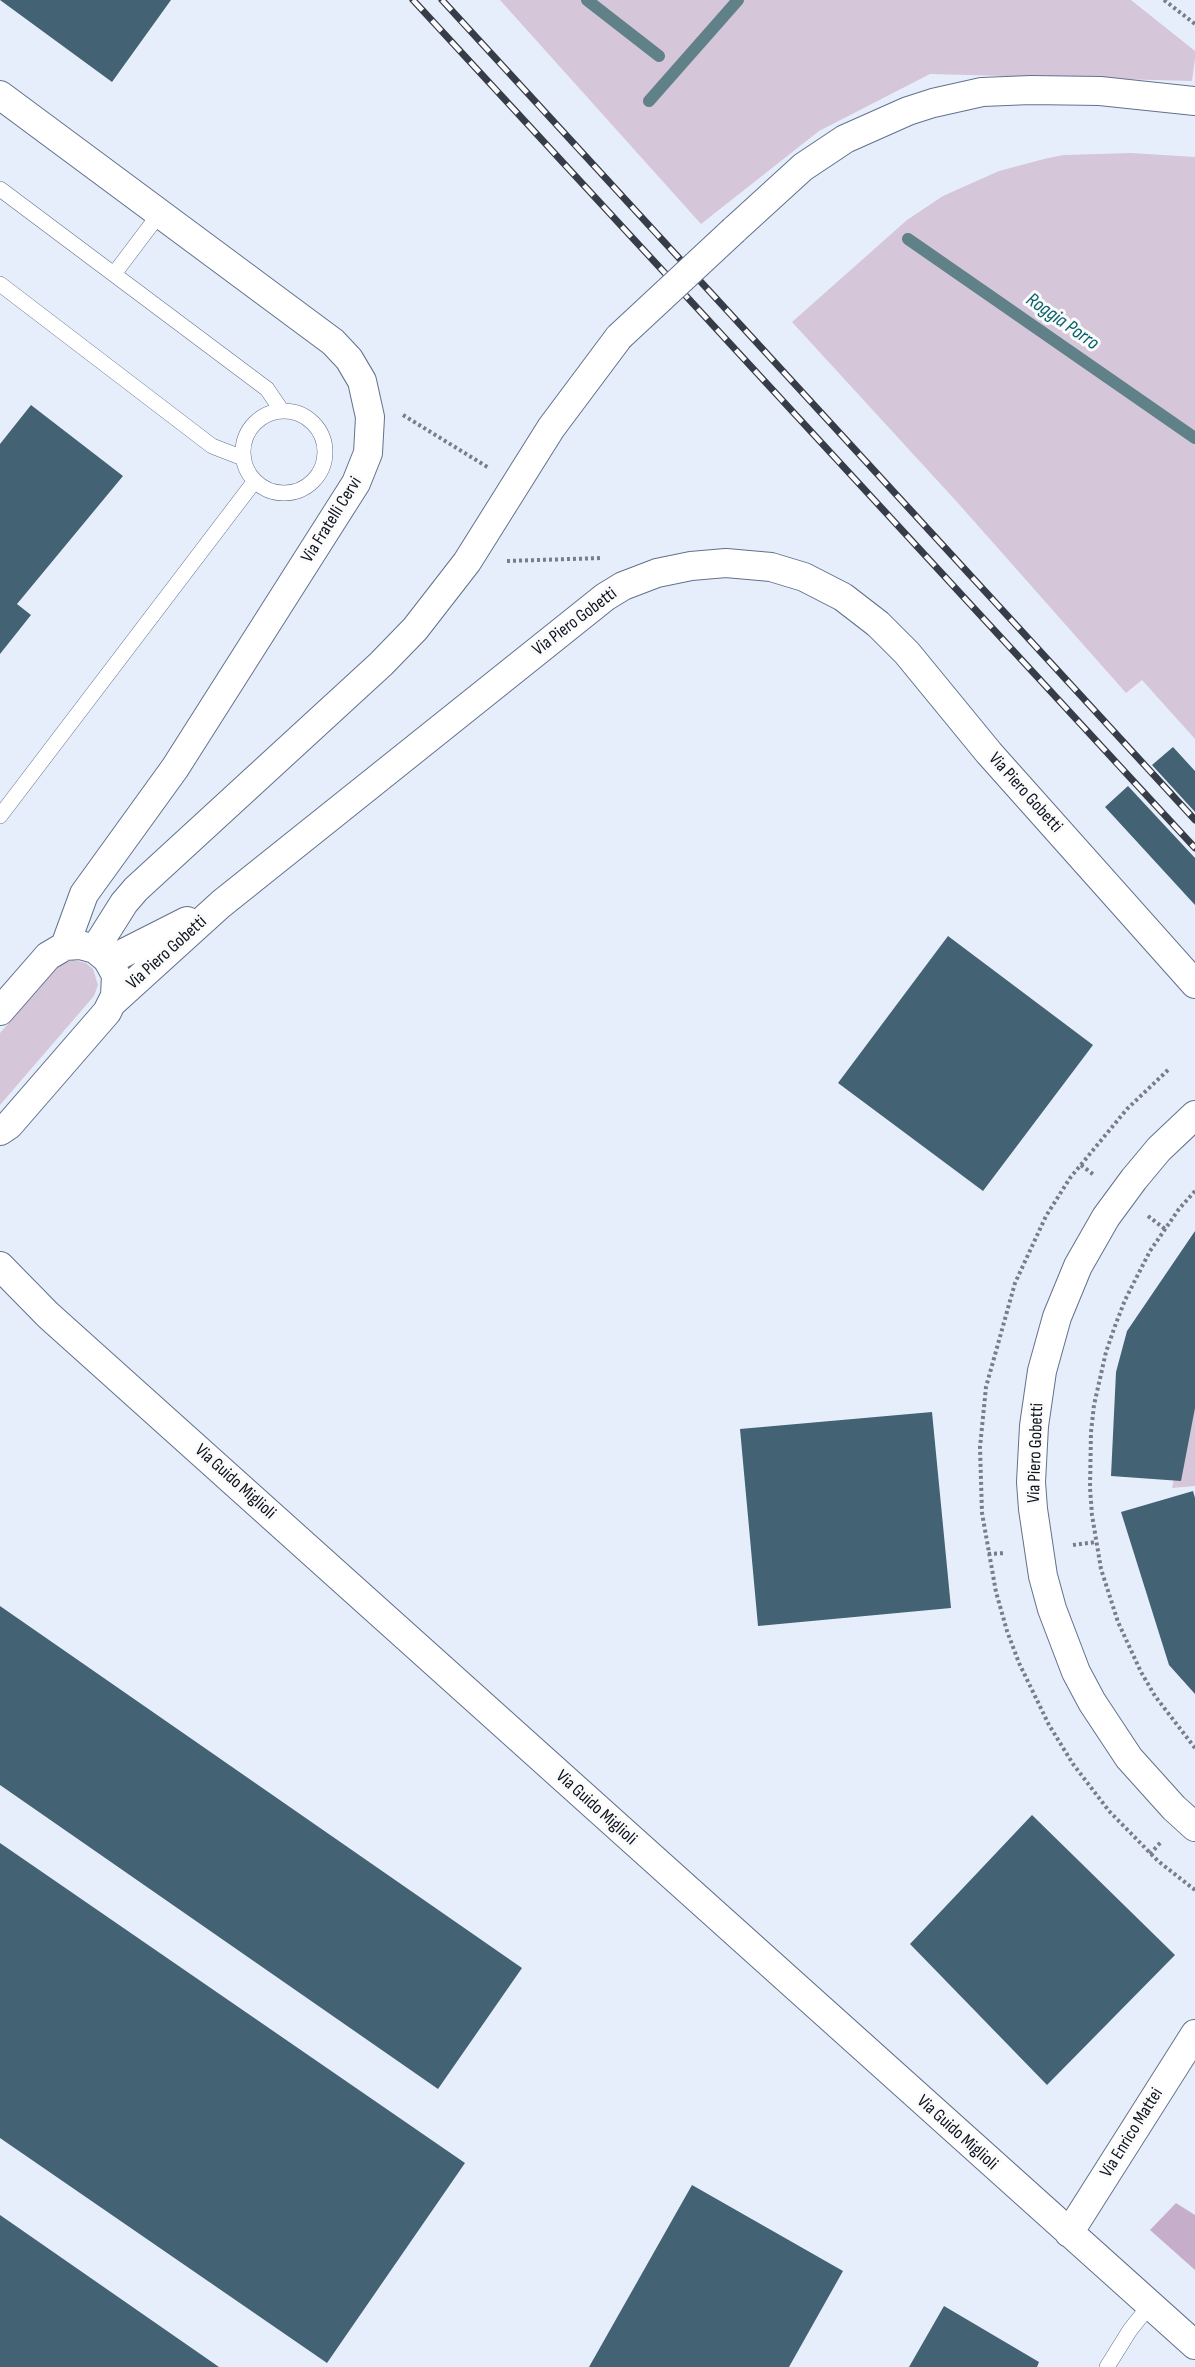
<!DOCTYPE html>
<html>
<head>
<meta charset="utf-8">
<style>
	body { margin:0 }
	canvas { display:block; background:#e7eefb }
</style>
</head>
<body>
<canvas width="1195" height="2367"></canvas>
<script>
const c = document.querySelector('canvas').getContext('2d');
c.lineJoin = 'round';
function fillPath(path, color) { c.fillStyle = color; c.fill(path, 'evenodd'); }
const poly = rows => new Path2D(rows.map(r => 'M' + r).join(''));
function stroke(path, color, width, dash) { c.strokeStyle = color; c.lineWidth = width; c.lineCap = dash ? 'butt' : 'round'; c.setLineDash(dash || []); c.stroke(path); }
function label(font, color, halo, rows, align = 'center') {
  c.font = font + ' "Sofia Sans Condensed",sans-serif'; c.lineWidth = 6; c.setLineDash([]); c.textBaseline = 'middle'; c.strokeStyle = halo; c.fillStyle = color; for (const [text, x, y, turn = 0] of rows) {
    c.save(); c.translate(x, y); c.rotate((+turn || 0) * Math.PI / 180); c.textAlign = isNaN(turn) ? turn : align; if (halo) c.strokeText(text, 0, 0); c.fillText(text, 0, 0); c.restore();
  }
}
fillPath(poly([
	[500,0,1131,0,1195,51,1195,58,1192,81,930,74,819,131,701,224],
	[1131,153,1195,157,1195,739,1142,680,1126,693,957,502,792,322,907,220,943,196,999,171,1044,159,1063,155],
	[73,960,86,963,93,969,98,985,94,996,0,1105,0,1033,59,965],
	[1195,1374,1195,1486,1172,1488]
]), '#d6c6da');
fillPath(poly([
	[1176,2203,1195,2215,1195,2270,1150,2230]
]), '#c6aeca');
stroke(poly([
	[587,0,659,56],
	[649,101,738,0],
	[908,239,1195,438]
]), '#608187', 12);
fillPath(poly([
	[0,0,171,0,112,82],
	[31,405,123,476,17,604,31,615,0,654,0,444],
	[1173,747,1195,771,1195,812,1152,765],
	[1128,786,1195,858,1195,905,1105,807],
	[948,936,1093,1045,983,1191,838,1083],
	[1195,1231,1195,1408,1181,1481,1111,1476,1116,1372,1127,1331],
	[932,1412,951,1608,758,1626,740,1429],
	[1193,1491,1195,1498,1195,1694,1169,1665,1121,1512],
	[0,1606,522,1968,438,2089,0,1785],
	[1032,1815,1175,1955,1047,2085,910,1944],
	[0,1843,465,2163,327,2363,0,2138],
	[692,2185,843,2271,789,2367,589,2367],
	[0,2215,219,2367,0,2367],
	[944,2306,1039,2362,1037,2367,909,2367]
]), '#436374');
const lane = poly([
	[0,189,267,389,282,411],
	[114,274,160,213],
	[0,284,212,446,243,458],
	'243 452a41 41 0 1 1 82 0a41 41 0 1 1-82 0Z',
	[0,816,254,482],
	[1107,2367,1130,2330,1150,2305]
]);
const street = poly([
	[0,95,333,342,349,359,362,381,370,417,368,453,356,483,175,768,84,894,65,946],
	[734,230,803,167,845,139,908,111,933,103,982,92,1031,90,1100,91,1195,101],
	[95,949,124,903,136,889,381,664,415,629,467,562,551,428,619,337],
	[108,961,187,921],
	[113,1002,221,904,605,597,623,586,657,573,691,566,726,563,771,567,804,577,843,597,878,624,907,653,989,753,1195,984],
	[0,1011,48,956,65,946,80,945,95,949,107,959,116,975,115,996,107,1012,9,1125,0,1131],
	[1195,1115,1159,1149,1134,1179,1106,1217,1078,1266,1057,1317,1042,1371,1034,1426,1031,1482,1033,1509,1043,1576,1052,1609,1076,1672,1092,1702,1129,1758,1174,1808,1195,1827],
	[0,1266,48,1315,1195,2345],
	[1069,2233,1195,2034]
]);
stroke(lane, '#62718d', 16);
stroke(street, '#62718d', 30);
stroke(poly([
	[1164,0,1195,24],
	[403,415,489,468],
	[507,561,602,558],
	[1168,1070,1127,1109,1070,1178,1046,1216,1015,1283,986,1387,980,1447,982,1513,996,1592,1007,1631,1019,1663,1049,1725,1073,1764,1109,1811,1158,1861,1195,1890],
	[1081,1165,1094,1175],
	[1195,1191,1179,1209,1150,1251,1125,1300,1115,1326,1106,1352,1094,1405,1091,1432,1090,1488,1092,1515,1101,1569,1118,1622,1141,1672,1155,1696,1195,1748],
	[1148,1216,1165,1229],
	[1073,1545,1096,1542],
	[988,1554,1006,1553],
	[1150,1854,1162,1841]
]), '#777d89', 4, [3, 3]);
stroke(lane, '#fff', 15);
stroke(street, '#fff', 28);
const rail = poly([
	[413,0,1195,848],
	[442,0,1195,820]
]);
stroke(rail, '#373d48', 7);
stroke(rail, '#fbfbfb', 4.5, [14]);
const streetBridge = poly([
	[619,337,734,230]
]);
stroke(streetBridge, '#62718d', 30, []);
stroke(streetBridge, '#fff', 28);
label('18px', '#0d131d', '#fbfbfb', [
	["Via Fratelli Cervi",332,520,-58],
	["Via Piero Gobetti",575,622,-37],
	["Via Piero Gobetti",1025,793,48],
	["Via Piero Gobetti",167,953,-42],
	["Via Piero Gobetti",1036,1453,-88],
	["Via Guido Miglioli",235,1482,42],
	["Via Guido Miglioli",596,1808,42],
	["Via Guido Miglioli",957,2133,42],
	["Via Enrico Mattei",1132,2133,-58]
]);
label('italic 20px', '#03636a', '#fbfbfb', [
	["Roggia Porro",1062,322,35]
]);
</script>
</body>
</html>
